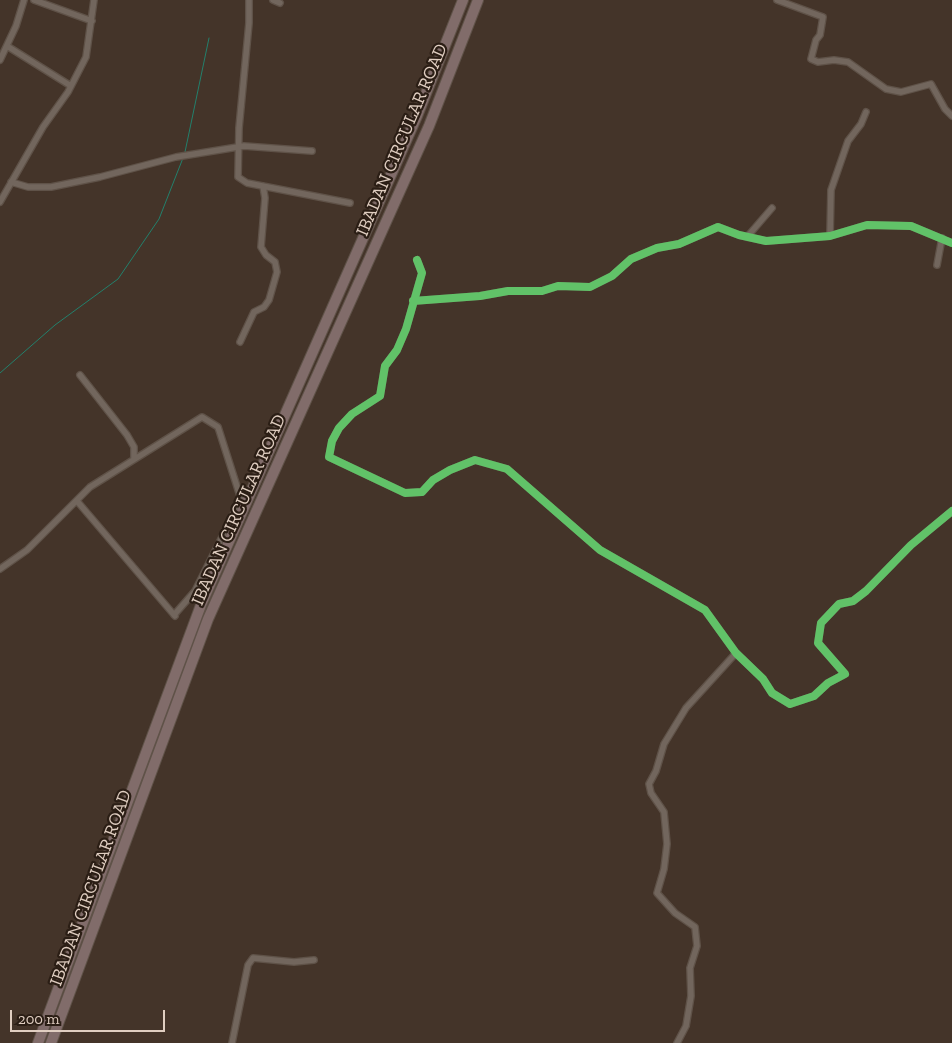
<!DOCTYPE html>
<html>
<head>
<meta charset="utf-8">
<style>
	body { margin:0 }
	#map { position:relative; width:952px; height:1043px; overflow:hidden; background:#443429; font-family:"Zilla Slab",serif }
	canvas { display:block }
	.scale { position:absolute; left:10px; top:1010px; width:155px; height:22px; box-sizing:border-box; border:2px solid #e0cec1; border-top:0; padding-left:6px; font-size:15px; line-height:18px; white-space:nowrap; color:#e0cec1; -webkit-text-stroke:4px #2b1e15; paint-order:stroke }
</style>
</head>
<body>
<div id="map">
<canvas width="952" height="1043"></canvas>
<div class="scale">200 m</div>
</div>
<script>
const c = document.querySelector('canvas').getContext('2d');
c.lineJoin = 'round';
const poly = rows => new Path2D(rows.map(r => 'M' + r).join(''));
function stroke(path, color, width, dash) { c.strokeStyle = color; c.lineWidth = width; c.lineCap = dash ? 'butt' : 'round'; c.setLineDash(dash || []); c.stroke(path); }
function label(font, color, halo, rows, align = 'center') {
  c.font = font + ' "Zilla Slab",serif'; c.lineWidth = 4.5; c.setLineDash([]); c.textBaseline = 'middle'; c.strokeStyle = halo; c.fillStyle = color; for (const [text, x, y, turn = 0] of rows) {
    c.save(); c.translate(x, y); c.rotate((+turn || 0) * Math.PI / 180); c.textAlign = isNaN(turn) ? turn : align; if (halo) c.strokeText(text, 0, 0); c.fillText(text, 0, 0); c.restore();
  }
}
stroke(poly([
	[185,152,209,38],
	[0,373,55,325,118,279,159,219,183,158]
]), '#23806c', 1);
const street = poly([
	[34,0,92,21],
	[249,0,249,23,239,128,238,177,247,183,350,203],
	[273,0,280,3],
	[777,0,823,17,820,35,816,40,811,59,818,62,834,60,848,62,886,89,901,92,931,84,945,109,952,116],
	[7,46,71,86],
	[0,60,16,26,24,0],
	[11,182,28,187,51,187,100,177,176,157,244,146,312,151],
	[0,202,43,127,68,92,86,57,94,0],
	[830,236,831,190,848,141,861,124,866,112],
	[747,237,772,208],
	[417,260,422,273,406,329,397,350,385,366,380,396,352,414,339,428,332,441,329,457,405,493,422,492,433,480,450,470,475,460,507,469,600,550,705,610,736,653,763,679,772,693,790,704,814,696,828,683,845,674,818,643,821,623,839,604,853,601,866,591,911,545,952,511],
	[937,265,942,238],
	[413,301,480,296,508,291,542,291,558,286,590,287,612,276,631,259,657,248,679,244,718,227,739,235,766,241,830,236,867,225,911,226,952,243],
	[240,342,254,312,264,307,269,300,277,272,275,262,266,255,261,247,265,198,263,186],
	[80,375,127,435,134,447,134,458],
	[77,501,175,616],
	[0,569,27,550,90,487,202,417,218,427,241,499,195,591,174,615],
	[232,1043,248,965,253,958,294,962,314,960],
	[677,1043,686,1026,691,996,690,968,697,946,695,927,675,913,657,893,664,869,667,844,664,812,651,793,649,784,656,771,664,744,686,708,736,653]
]);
const highway = poly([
	[38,1043,201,605,417,116,463,0],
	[51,1043,208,619,429,126,478,0]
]);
stroke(street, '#5f5248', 8);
stroke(highway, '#5f5248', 12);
stroke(street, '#72665d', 5.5);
stroke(highway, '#816c6a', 10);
stroke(poly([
	[417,260,422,273,406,329,397,350,385,366,380,396,352,414,339,428,332,441,329,457,405,493,422,492,433,480,450,470,475,460,507,469,600,550,705,610,736,653,763,679,772,693,790,704,814,696,828,683,845,674,818,643,821,623,839,604,853,601,866,591,911,545,952,511],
	[413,301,480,296,508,291,542,291,558,286,590,287,612,276,631,259,657,248,679,244,718,227,739,235,766,241,830,236,867,225,911,226,952,243]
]), '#61c268', 8);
label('18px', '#e0cec1', '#2b1e15', [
	["IBADAN CIRCULAR ROAD",402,140,-67],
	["IBADAN CIRCULAR ROAD",239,510,-66],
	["IBADAN CIRCULAR ROAD",91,888,-70]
]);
</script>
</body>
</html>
